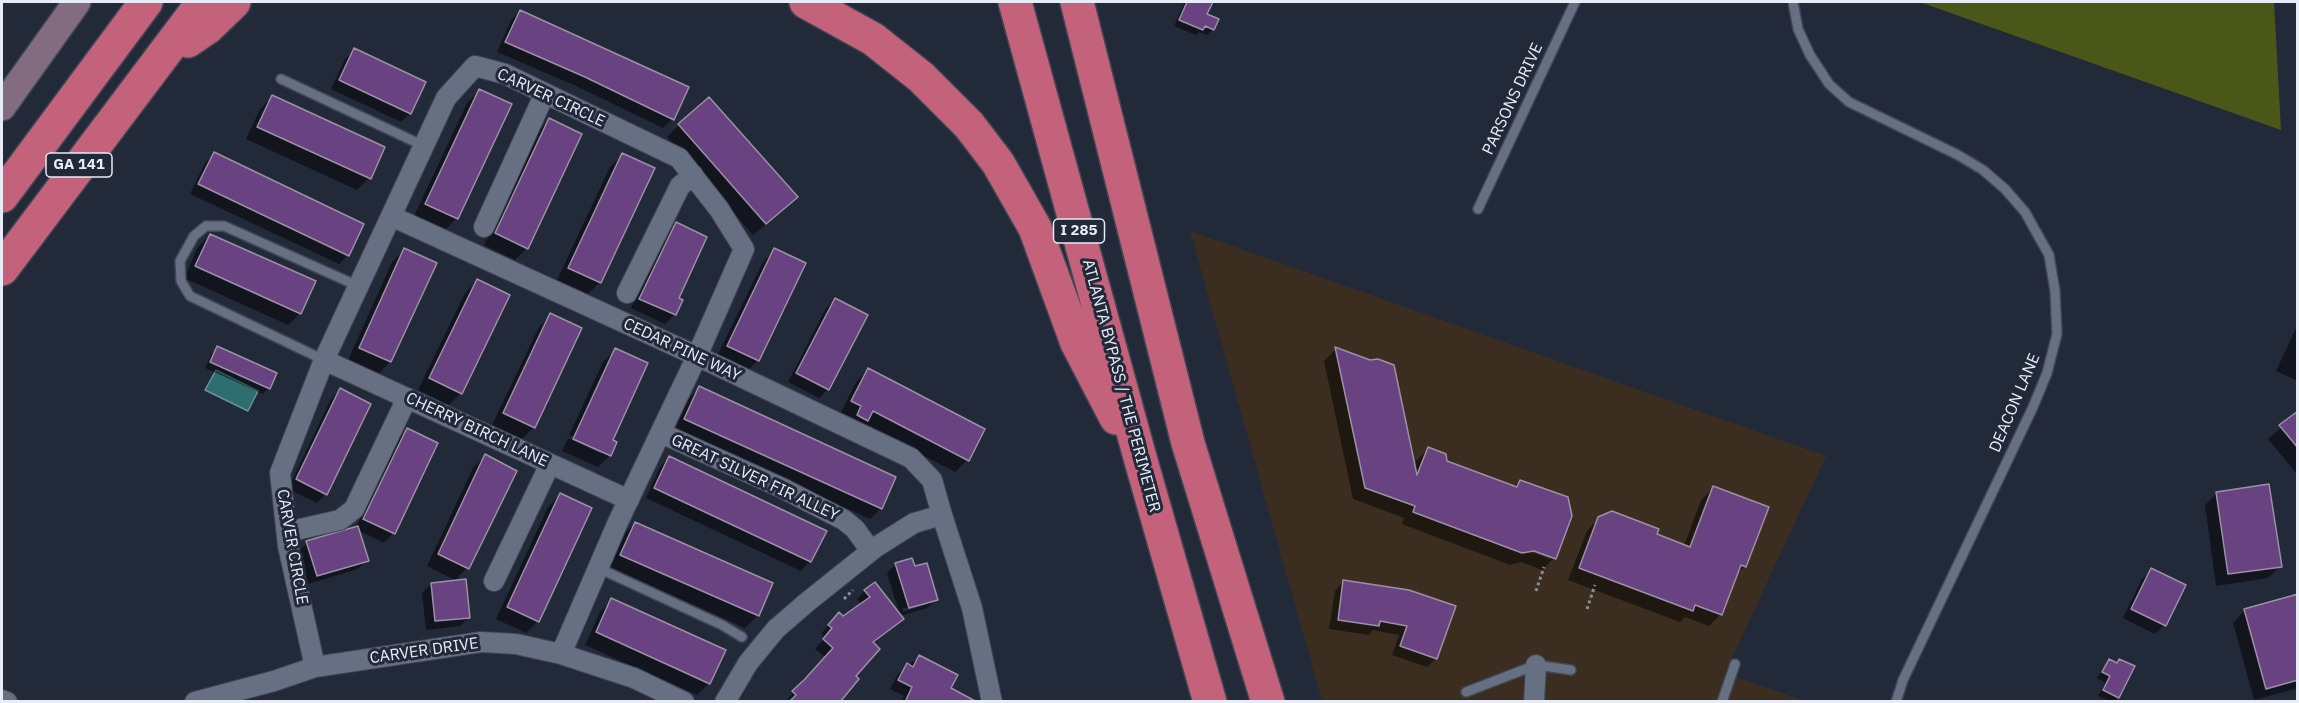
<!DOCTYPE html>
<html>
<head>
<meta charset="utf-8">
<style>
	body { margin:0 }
	#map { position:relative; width:2299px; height:703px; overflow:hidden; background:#222939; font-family:"IBM Plex Sans",sans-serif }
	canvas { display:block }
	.frame { position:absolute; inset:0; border:3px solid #e7ecf7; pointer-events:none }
</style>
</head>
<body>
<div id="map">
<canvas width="2299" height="703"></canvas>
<div class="frame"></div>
</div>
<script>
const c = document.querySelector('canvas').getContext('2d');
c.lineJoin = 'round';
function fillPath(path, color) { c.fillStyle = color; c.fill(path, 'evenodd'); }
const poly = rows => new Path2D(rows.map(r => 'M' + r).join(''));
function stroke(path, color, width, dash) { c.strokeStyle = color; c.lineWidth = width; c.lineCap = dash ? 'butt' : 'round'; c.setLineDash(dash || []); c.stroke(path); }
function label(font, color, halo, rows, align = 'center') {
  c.font = font + ' "IBM Plex Sans",sans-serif'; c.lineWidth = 6; c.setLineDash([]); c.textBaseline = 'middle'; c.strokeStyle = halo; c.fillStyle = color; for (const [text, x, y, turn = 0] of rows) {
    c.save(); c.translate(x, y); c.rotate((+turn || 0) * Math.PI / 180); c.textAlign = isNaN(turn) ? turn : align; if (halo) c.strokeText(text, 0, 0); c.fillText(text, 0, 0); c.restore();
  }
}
fillPath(poly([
	[1190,231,1826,456,1725,673,1805,701,1322,701]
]), '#3b2e20');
fillPath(poly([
	[1919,2,2274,2,2281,130,1928,5]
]), '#4a5718');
const water = poly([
	[216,370,258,391,248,411,205,390,216,370]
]);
fillPath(water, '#2e6d70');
stroke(water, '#669398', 1.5);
fillPath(poly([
	[1185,2,1211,2,1205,15,1213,29,1207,35,1199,32,1196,35,1174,26],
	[520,11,672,119,663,128,576,86,497,52,511,20],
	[354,50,410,113,401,122,331,89,345,59],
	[479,91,457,218,445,230,414,216,467,103],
	[272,97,383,148,369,178,357,190,246,139,260,109],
	[549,120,527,248,515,260,484,245,537,132],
	[679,125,784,209,753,235,667,137],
	[214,154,348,255,339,264,190,194,205,163],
	[622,155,600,282,588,294,557,280,610,167],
	[676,224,677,299,681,300,674,315,665,324,631,308,667,233],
	[210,235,300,313,288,325,184,278,198,247],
	[404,250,435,264,390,362,378,374,348,360,392,262],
	[775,250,758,360,746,372,716,358,763,262],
	[477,281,461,393,449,405,418,390,465,293],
	[835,299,828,389,819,398,788,382,826,308],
	[551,315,534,427,522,439,492,425,539,327],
	[2298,324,2298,381,2276,371],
	[217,348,275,374,268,389,263,394,205,368,211,354],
	[1336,349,1414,467,1416,461,1428,449,1446,462,1514,487,1520,481,1554,558,1542,570,1521,562,1510,565,1402,524,1404,518,1353,499,1324,361],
	[1527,547,1550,555,1550,559,1526,550],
	[615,350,611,440,615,443,610,455,598,467,562,451,568,438,602,454,602,450,569,435,603,362],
	[868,370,967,460,955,472,863,424,855,432,840,414,856,382],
	[699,388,881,508,870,519,675,430,688,399],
	[340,390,326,494,317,503,288,489,331,399],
	[2298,413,2298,475,2268,439],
	[407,430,436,444,393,533,384,543,358,530,367,560,358,569,308,584,298,552,307,543,355,529,398,439],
	[485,456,467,568,455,580,427,566,473,468],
	[669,458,810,561,801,571,646,498,660,467],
	[1713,488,1745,566,1735,576,1721,614,1709,626,1685,617,1680,622,1568,580,1587,531,1599,518,1684,546,1701,500],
	[2217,493,2280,566,2268,578,2216,586,2205,505],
	[560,495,538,621,526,633,496,619,548,507],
	[635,523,771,584,757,616,745,628,609,567,623,535],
	[896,564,914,568,936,599,927,608,900,616,887,573],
	[928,601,928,604,903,612,902,609],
	[2151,570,2184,586,2164,625,2155,634,2123,618,2142,579],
	[1344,581,1409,591,1436,658,1427,667,1392,655,1399,635,1373,630,1369,635,1329,629,1335,591],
	[431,584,469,617,460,626,426,630,422,593],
	[865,591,902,619,872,643,838,702,785,702,825,657,815,649,825,638,821,634,830,623,843,618,861,605,857,599],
	[612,600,709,683,697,695,585,645,600,612],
	[2298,602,2298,688,2254,700,2233,623,2245,610],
	[919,657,949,689,954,702,901,702,904,696,890,689,898,674],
	[2109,661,2118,697,2113,702,2098,696,2105,683,2097,678]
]), '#0007');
const building = poly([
	[1187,2,1213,2,1207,14,1219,19,1214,30,1205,26,1203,30,1179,20,1187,2],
	[520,10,689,87,674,120,585,77,505,42,520,10],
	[354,48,426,82,411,114,339,80,354,48],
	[479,89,512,104,458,219,425,204,479,89],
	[272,95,385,147,371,179,257,127,272,95],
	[709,97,798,197,766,224,678,124,709,97],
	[549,118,582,134,528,249,495,233,549,118],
	[214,152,364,224,349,256,198,184,214,152],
	[622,153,655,168,601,283,568,268,622,153],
	[676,222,707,237,679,298,683,300,676,315,639,299,676,222],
	[210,234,316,281,301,314,195,266,210,234],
	[404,248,437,263,391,362,359,348,404,248],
	[774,248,806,263,759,361,727,346,774,248],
	[477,279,510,295,462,394,429,378,477,279],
	[835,298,868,315,829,390,796,373,835,298],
	[550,313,582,328,535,428,503,413,550,313],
	[217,346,277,373,270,389,210,362,217,346],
	[1335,347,1370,360,1378,359,1394,365,1417,475,1428,447,1446,454,1447,461,1517,487,1520,480,1568,497,1572,516,1556,559,1534,551,1522,553,1413,512,1415,506,1365,488,1335,347],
	[615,348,648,363,613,440,617,442,611,456,573,439,615,348],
	[868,368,985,429,969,461,873,411,868,421,857,415,861,406,851,401,868,368],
	[699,386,896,477,882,509,684,419,699,386],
	[340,388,371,404,327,495,296,479,340,388],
	[2298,411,2298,448,2279,425,2298,411],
	[407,428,438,443,395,534,363,519,407,428],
	[485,454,517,471,469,569,438,554,485,454],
	[669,456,827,531,811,562,654,488,669,456],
	[2269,484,2282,567,2228,574,2216,492,2269,484],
	[1713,486,1769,507,1746,567,1741,565,1722,615,1695,605,1693,611,1579,568,1598,517,1612,511,1659,529,1657,534,1690,547,1713,486],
	[560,493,592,508,539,622,507,607,560,493],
	[635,522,773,583,759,616,620,555,635,522],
	[358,526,369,561,317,576,306,541,358,526],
	[912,558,915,566,927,563,938,600,909,608,895,563,912,558],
	[2151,568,2186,585,2166,626,2131,609,2151,568],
	[466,579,470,618,435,621,431,583,466,579],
	[1343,580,1409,590,1456,606,1437,659,1400,646,1407,626,1380,621,1379,626,1338,620,1343,580],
	[875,582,904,619,873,642,880,649,856,676,859,679,840,702,789,702,796,695,792,691,804,680,833,648,823,639,832,628,828,625,839,612,843,616,870,597,864,590,875,582],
	[2298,594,2298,680,2266,689,2244,609,2298,594],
	[611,598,726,650,710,684,596,632,611,598],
	[919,655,958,675,951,688,977,702,905,702,912,687,898,680,907,663,913,667,919,655],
	[2109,659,2117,663,2119,659,2135,666,2119,698,2103,690,2110,676,2102,672,2109,659]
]);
fillPath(building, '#694282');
stroke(building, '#9c91a4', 1.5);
const service = poly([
	[1793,2,1798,29,1810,55,1829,84,1849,102,1958,155,1983,170,2005,189,2025,212,2049,255,2055,291,2057,334,2047,373,2033,407,1903,680,1896,702],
	[281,79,424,146],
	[1478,209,1575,2],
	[324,360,190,296,181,281,180,261,194,236,206,226,224,226,358,286],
	[598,568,722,625,742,637],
	[1466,692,1536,665,1571,670],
	[1722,702,1735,664]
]);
const minor = poly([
	[391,216,697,356,911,458,932,480,942,515],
	[484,227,545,93],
	[627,293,680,186,693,175],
	[324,360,629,500],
	[661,433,782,488,844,520,855,529,871,551],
	[287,532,340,520,354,509,407,398],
	[494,581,550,464],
	[315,667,288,546,280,473,324,360,446,98,475,66,505,74,679,158,719,209,744,249,697,356,618,522,561,654],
	[2,700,7,702],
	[195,702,274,681,315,667,481,642,516,644,561,654,634,678,684,702],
	[725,702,748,663,776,629,806,603,876,547,914,523,942,515,972,608,992,702],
	[1534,702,1536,665]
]);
const secondary = poly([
	[2,107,77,2]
]);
const motorway = poly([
	[806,2,873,39,921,77,969,125,998,163,1035,228,1077,343,1116,418],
	[1015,2,1141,461,1210,702],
	[1077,2,1188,443,1268,702],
	[188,41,207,28,234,2],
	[2,196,146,2],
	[2,269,203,2]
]);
stroke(service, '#404654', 12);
stroke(minor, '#404654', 22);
stroke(secondary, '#404654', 30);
stroke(motorway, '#404654', 36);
stroke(poly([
	[1536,591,1544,567],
	[844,599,853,590],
	[1587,609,1595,585]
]), '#878d9b', 3, [3, 3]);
stroke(service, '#676f82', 9);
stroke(minor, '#676f82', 20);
stroke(secondary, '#836b80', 27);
stroke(motorway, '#c4617b', 33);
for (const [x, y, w] of [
	[79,165,66],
	[1079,231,51]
]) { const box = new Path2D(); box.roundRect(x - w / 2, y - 12, w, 24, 4.5); c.fillStyle = '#222939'; c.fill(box); stroke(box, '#e7ecf7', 1.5); }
label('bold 15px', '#e7ecf7', null, [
	["GA 141",79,165],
	["I 285",1079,231]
]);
label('16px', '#e7ecf7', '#222939', [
	["CARVER CIRCLE",551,98,25],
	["PARSONS DRIVE",1513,99,-65],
	["CEDAR PINE WAY",682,350,25],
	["ATLANTA BYPASS / THE PERIMETER",1121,386,75],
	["DEACON LANE",2015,403,-67],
	["CHERRY BIRCH LANE",477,430,25],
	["GREAT SILVER FIR ALLEY",755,478,25],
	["CARVER CIRCLE",292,547,80],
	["CARVER DRIVE",424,651,-8]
]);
</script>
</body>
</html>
